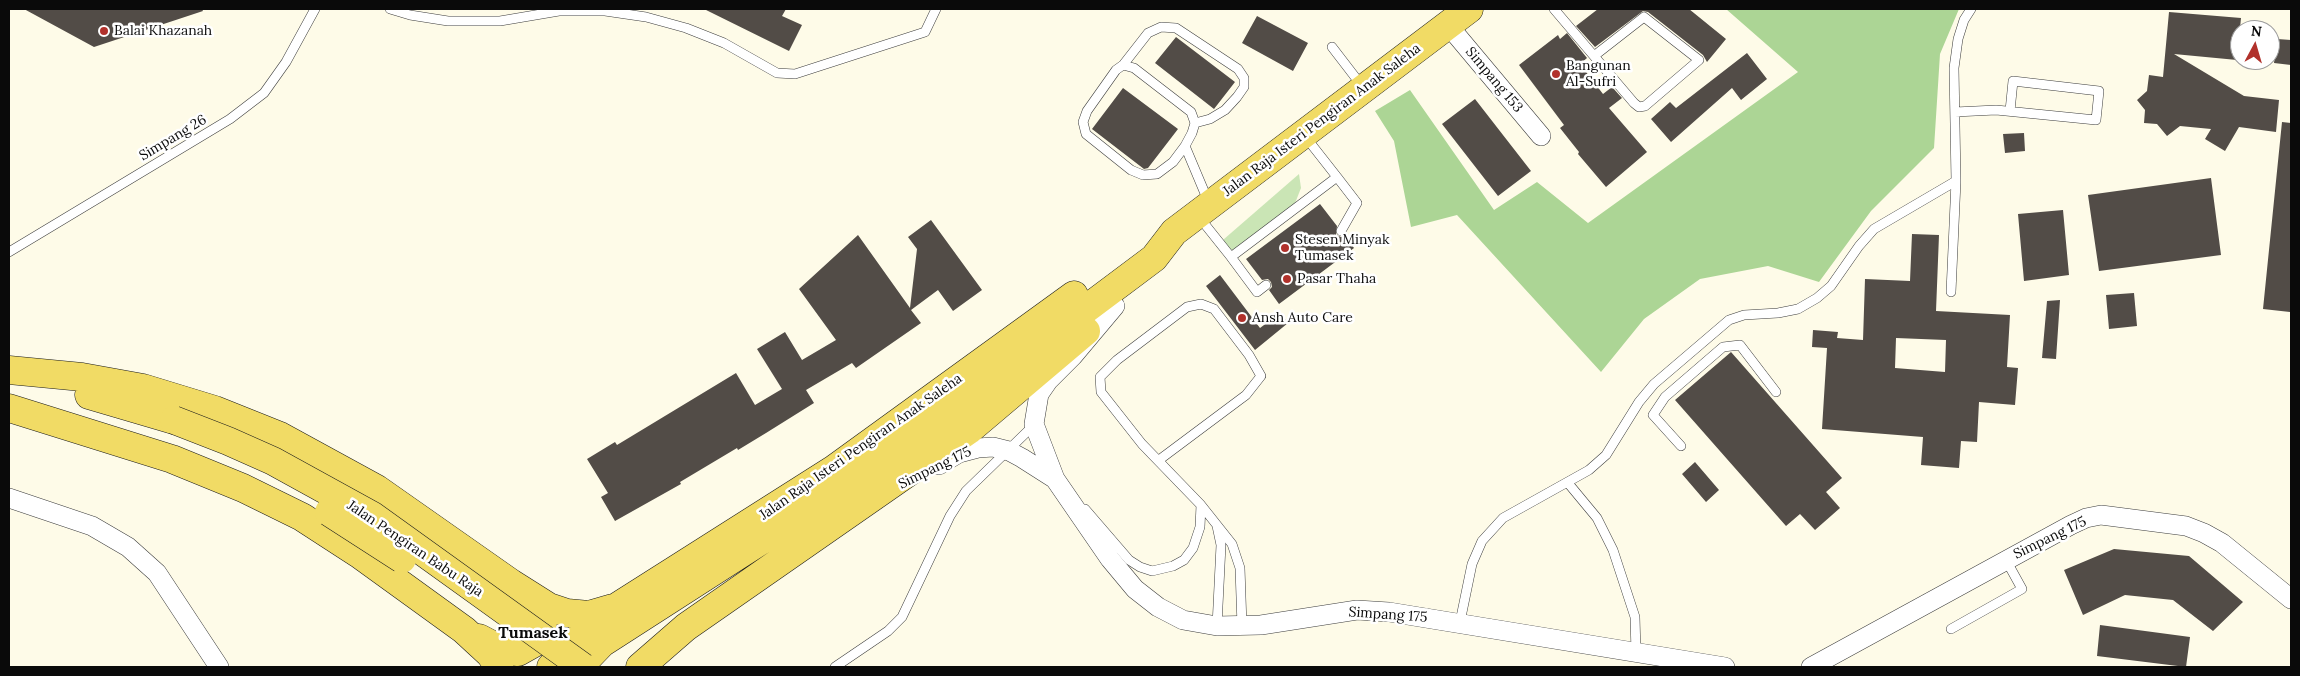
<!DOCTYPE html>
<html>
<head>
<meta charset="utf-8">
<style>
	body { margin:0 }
	#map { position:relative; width:2300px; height:676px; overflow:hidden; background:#fefbe8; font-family:Lora,serif }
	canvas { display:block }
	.frame { position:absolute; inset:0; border:10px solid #0a0a0a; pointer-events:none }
	.north { position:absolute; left:2230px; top:20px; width:50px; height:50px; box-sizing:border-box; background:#fff; border:1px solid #9d9d9d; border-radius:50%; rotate:6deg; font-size:14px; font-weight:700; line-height:20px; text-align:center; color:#0a0a0a }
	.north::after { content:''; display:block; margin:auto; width:18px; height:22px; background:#b1312b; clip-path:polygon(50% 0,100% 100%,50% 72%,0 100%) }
</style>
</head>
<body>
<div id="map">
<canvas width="2300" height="676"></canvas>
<div class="frame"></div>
<div class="north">N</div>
</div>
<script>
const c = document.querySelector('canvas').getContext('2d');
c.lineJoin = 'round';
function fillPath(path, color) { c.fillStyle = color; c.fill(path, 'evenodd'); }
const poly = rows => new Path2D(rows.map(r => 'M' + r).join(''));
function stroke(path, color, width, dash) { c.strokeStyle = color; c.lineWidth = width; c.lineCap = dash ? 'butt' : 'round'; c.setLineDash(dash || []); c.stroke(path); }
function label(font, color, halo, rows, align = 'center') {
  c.font = font + ' Lora,serif'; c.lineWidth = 5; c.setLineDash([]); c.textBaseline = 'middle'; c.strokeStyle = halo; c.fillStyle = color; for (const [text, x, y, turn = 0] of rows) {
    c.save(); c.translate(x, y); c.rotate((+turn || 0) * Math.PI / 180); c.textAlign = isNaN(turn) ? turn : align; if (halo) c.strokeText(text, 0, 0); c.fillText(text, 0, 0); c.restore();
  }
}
fillPath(poly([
	[1299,174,1301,188,1290,216,1233,260,1228,260,1216,246]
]), '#cae5b5');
fillPath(poly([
	[1726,9,1959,9,1940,54,1934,148,1871,211,1819,282,1768,266,1700,279,1644,319,1601,372,1457,215,1411,227,1394,141,1375,111,1410,90,1494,210,1537,182,1588,223,1798,72]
]), '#acd595');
fillPath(poly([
	[24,9,202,9,203,11,94,47],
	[704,9,786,9,782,16,802,25,789,51],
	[1598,9,1689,9,1726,39,1707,62,1703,55,1648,12,1643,11,1595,47,1576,26],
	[2169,12,2241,18,2237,60,2174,54,2244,96,2279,100,2276,132,2239,127,2225,151,2205,139,2211,129,2180,126,2167,136,2157,124,2144,123,2145,110,2137,100,2147,91,2149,75,2163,77],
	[1257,16,1308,43,1293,71,1242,43],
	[1567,33,1587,58,1580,64,1603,94,1612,87,1622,98,1609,108,1647,152,1606,187,1578,154,1579,152,1560,128,1564,125,1519,65,1558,35,1560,39],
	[1176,37,1235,82,1214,109,1155,63],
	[2277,39,2291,40,2291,65,2274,63],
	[1747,53,1767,79,1741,100,1732,88,1671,142,1651,119,1670,102,1676,108],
	[1123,88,1178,129,1148,168,1144,169,1092,129],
	[1475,99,1531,171,1498,196,1442,124],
	[2282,122,2291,123,2290,312,2263,309],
	[2024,133,2025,151,2005,153,2003,134],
	[2211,178,2221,255,2099,271,2088,195],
	[1320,204,1337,226,1336,235,1341,237,1345,236,1354,248,1279,304,1269,290,1272,287,1271,282,1268,279,1262,280,1246,259],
	[2063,210,2069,275,2024,281,2018,214],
	[931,220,982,290,953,311,938,290,911,310,921,323,856,368,852,363,806,390,814,403,766,433,738,450,737,448,680,482,681,484,615,521,601,497,608,493,587,459,615,442,617,445,736,373,755,405,782,389,757,349,785,332,802,360,836,340,799,289,858,235,910,308,917,249,908,237],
	[1912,234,1939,235,1936,311,2010,315,2007,367,2018,368,2015,405,1979,402,1977,442,1961,441,1959,468,1921,465,1923,437,1822,429,1827,348,1812,347,1813,330,1838,332,1837,338,1863,340,1865,279,1910,281],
	[1896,338,1946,340,1945,372,1895,368],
	[1220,275,1260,328,1280,313,1288,323,1255,350,1206,286],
	[2134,293,2137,326,2109,329,2106,295],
	[2060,300,2056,359,2042,358,2047,301],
	[1731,352,1842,478,1826,492,1840,508,1815,530,1800,514,1786,526,1675,400],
	[1695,462,1719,490,1706,502,1682,474],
	[2114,549,2189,556,2243,602,2213,631,2173,600,2125,595,2083,615,2064,570],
	[2100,625,2190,637,2186,667,2097,656]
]), '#524c47');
const lane = poly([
	[390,9,410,15,448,21,500,21,559,11,605,11,646,17,686,28,724,43,777,73,795,74,925,32,936,9],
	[1554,9,1634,103,1639,107,1645,106,1699,60,1644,17,1594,56],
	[1332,47,1362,86],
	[1123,65,1134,68,1191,112,1195,123,1192,133,1185,146,1173,162,1157,174,1143,175,1131,170,1086,134,1083,122,1087,111,1116,70,1123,65],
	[1123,65,1148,33,1161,27,1176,28,1238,69,1244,78,1244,87,1237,97,1225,110,1210,119,1195,123],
	[1955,112,1996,110,2096,120,2099,91,2013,81,2010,111],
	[1185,146,1209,203],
	[1337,177,1357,203,1341,231],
	[1199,217,1231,257,1337,177,1304,135],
	[9,252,230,119,264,93,286,62,315,9],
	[1231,257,1257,292,1266,285],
	[1951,292,1956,181],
	[1681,446,1653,415,1665,397,1723,347,1740,345,1776,392],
	[1159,460,1246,395,1261,376,1249,355,1214,309,1201,304,1187,307,1117,360,1100,377,1101,392,1142,444,1201,505,1232,544,1240,568,1242,626],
	[1568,483,1597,518,1613,550,1635,617,1636,653],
	[1085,509,1129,560,1140,567,1152,571,1173,566,1184,560,1193,548,1200,527,1201,505],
	[1217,526,1221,545,1217,626],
	[1460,622,1472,564,1482,541,1503,518,1589,470,1606,455,1639,402,1654,384,1729,320,1744,315,1778,313,1798,309,1817,298,1831,286,1859,246,1874,229,1956,181,1954,68,1958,39,1964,20,1971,9],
	[1951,629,2022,589,2006,560],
	[835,667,888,631,902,617,950,516,966,491,1034,425]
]);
const street = poly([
	[1448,25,1541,136],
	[1115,306,1073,356,1048,381,1039,394,1034,424,1055,479,1110,559,1135,589,1158,607,1183,620,1217,626,1261,625,1357,610,1389,612,1725,667],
	[939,465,959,453,978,448,993,447,1009,451,1022,458,1055,479],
	[9,498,92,526,128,547,157,573,219,667],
	[1811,667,2071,525,2086,518,2101,515,2186,526,2204,533,2222,543,2291,599]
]);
const primary = poly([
	[9,370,82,377,143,388,215,410,280,436,377,489,511,583,549,607,567,613,589,615,613,608],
	[89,395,174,420],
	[9,408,172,459,243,488,302,517,359,554,464,630,490,654,499,667],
	[479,638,502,650,518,652,534,643,542,632,543,620,541,614],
	[551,667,572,643,615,608,834,469,1074,295],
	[579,667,602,643,849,484,990,381,1154,258,1174,232,1469,9],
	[640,667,686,627,969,430,1086,331]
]);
stroke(lane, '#3d3d3d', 10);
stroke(street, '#3d3d3d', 20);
stroke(primary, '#1b1b1b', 29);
stroke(lane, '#fff', 9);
stroke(street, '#fff', 19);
stroke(primary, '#f1db65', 28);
const primaryBridge = poly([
	[174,420,228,441,273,461,373,516,583,667],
	[329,512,402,559]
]);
stroke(primaryBridge, '#1b1b1b', 29, []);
stroke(primaryBridge, '#f1db65', 28);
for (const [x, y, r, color] of [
	[104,31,5,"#b1312b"],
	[1556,74,5,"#b1312b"],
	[1285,248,5,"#b1312b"],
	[1287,279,5,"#b1312b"],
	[1242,318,5,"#b1312b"]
]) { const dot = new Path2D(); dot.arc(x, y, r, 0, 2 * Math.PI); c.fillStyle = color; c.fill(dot); stroke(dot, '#fff', 2); }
label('14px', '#0a0a0a', '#fff', [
	["Balai Khazanah",114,31],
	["Bangunan",1566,66],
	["Al-Sufri",1566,82],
	["Stesen Minyak",1295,240],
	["Tumasek",1295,256],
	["Pasar Thaha",1297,279],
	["Ansh Auto Care",1252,318]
], 'left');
label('14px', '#0a0a0a', '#fff', [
	["Simpang 153",1494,80,50],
	["Jalan Raja Isteri Pengiran Anak Saleha",1322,120,-37],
	["Simpang 26",173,138,-31],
	["Jalan Raja Isteri Pengiran Anak Saleha",861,447,-35],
	["Simpang 175",935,468,-26],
	["Simpang 175",2050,538,-26],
	["Jalan Pengiran Babu Raja",415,549,34],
	["Simpang 175",1388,615,4]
]);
label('bold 16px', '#0a0a0a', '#fff', [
	["Tumasek",533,633]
]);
</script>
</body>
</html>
